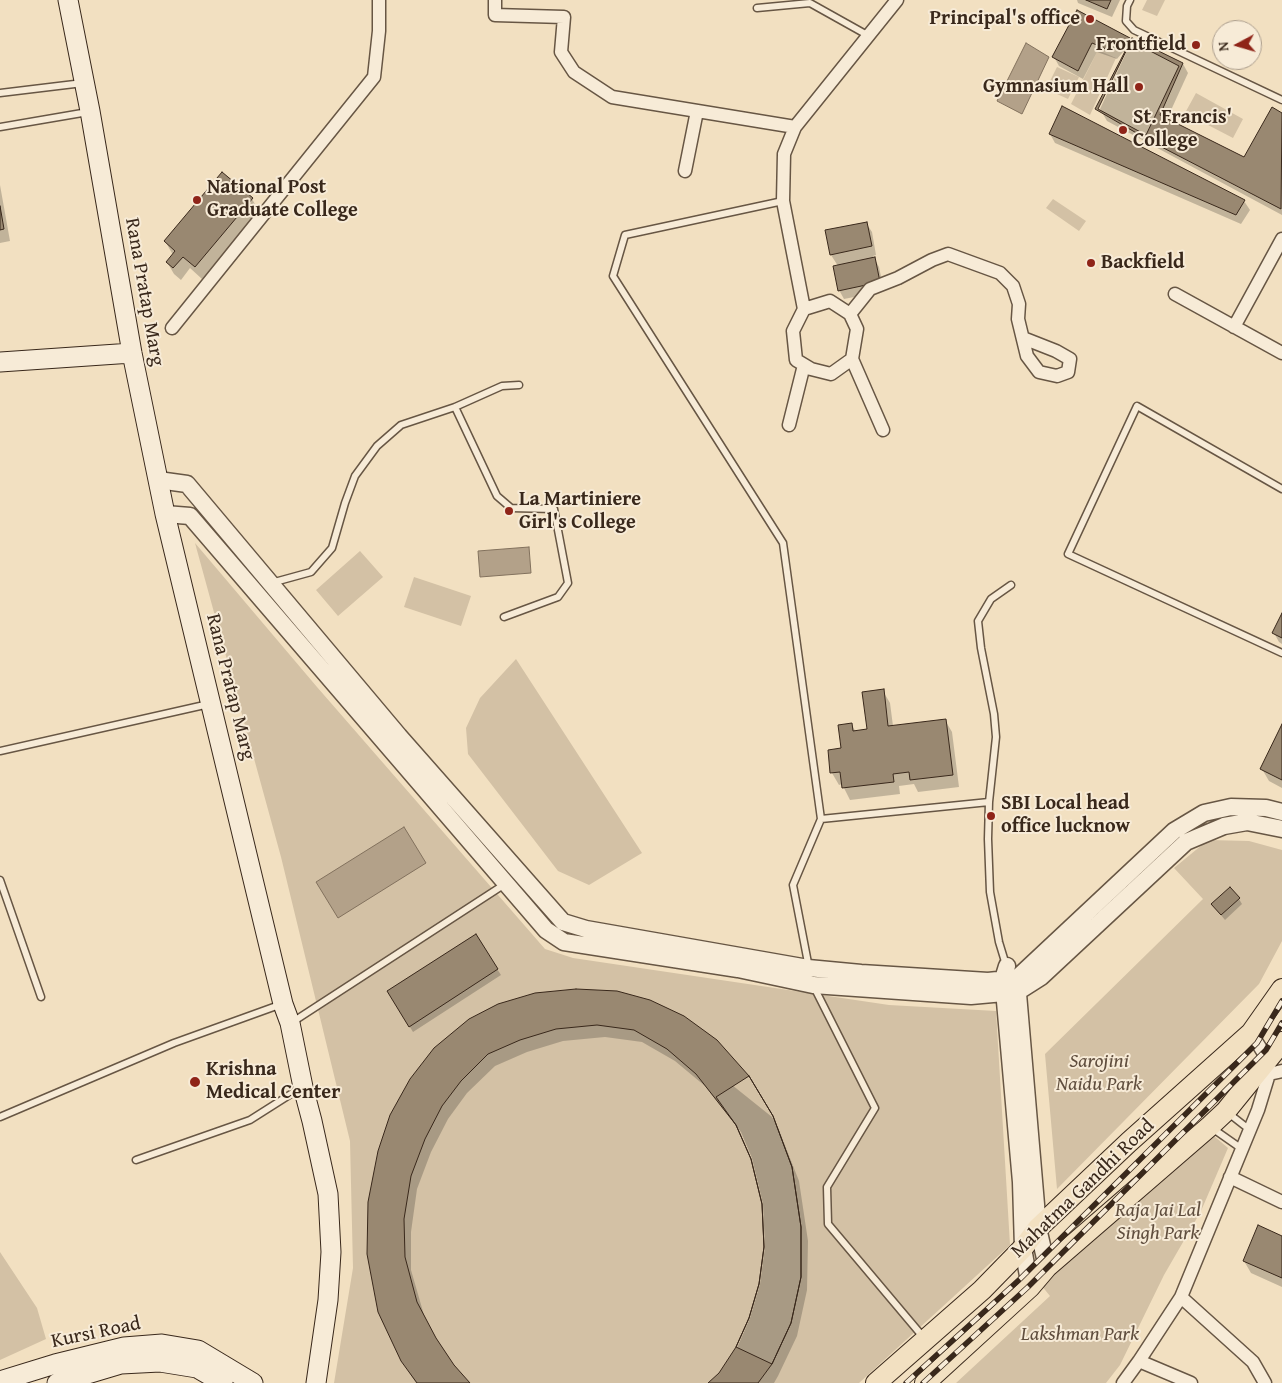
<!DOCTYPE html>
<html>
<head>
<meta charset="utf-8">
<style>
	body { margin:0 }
	#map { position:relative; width:1282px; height:1383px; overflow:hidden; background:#f2e0c1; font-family:"Gentium Book Plus",serif }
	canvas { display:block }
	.north { position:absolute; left:1212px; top:20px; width:50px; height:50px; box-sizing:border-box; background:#f7ebd7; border:1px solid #ab9d8c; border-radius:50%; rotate:264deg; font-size:14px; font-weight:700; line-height:20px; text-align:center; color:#39281b }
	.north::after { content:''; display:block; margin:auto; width:18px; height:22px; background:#8f2418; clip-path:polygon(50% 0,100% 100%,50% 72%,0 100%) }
</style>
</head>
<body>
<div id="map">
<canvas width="1282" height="1383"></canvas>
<div class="north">N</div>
</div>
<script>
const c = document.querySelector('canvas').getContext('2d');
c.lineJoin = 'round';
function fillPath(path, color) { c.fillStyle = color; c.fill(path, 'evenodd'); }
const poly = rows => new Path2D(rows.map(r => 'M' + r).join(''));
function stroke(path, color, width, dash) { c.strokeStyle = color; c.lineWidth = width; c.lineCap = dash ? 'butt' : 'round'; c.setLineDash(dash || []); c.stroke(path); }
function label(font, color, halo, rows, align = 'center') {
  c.font = font + ' "Gentium Book Plus",serif'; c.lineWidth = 4; c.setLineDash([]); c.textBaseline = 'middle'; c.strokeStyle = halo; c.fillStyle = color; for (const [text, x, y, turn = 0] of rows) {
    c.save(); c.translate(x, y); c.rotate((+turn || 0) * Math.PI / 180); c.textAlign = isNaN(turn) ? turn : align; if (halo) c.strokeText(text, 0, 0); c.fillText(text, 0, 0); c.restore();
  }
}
fillPath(poly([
	[1147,0,1165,0,1157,16,1142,10],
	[1098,50,1116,58,1090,115,1071,104],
	[1057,67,1079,77,1068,99,1046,89],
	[1196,93,1243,119,1233,138,1185,113],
	[1053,199,1086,221,1079,231,1046,208],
	[195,543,317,687,545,949,573,958,889,1005,996,1011,1010,1245,859,1383,334,1383,353,1268,350,1141,281,857],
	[360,551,383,577,338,616,316,590],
	[414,577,471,596,461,626,404,607],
	[516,659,642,853,589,885,558,871,468,754,466,728,480,698],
	[1208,840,1249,841,1282,850,1282,941,1259,984,1057,1189,1045,1054,1203,899,1174,868],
	[1214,1136,1228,1148,1201,1211,1164,1275,1120,1365,1106,1383,956,1383,1050,1296,1041,1285,1114,1220],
	[0,1252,37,1308,46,1339,0,1360]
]), '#d3c1a5');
const water = poly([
	[1026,43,1049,57,1022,114,997,101,1026,43],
	[529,547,531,573,480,577,478,551,529,547],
	[404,827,426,863,338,918,316,882,404,827]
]);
fillPath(water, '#b3a189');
stroke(water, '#82715d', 1);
fillPath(poly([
	[1077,0,1120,0,1112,17,1078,3],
	[1077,12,1129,39,1131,43,1133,40,1183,64,1188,73,1167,119,1245,159,1273,109,1282,115,1282,215,1107,121,1100,109,1126,53,1123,52,1117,59,1097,52,1083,79,1059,66,1054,57],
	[1063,108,1244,201,1250,210,1241,224,1055,143,1050,134],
	[222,174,252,199,259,211,202,279,190,268,181,280,174,274,167,262,173,255,165,241],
	[0,185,10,241,0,243],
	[866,223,872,232,876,255,873,256,879,267,884,291,844,299,839,290,838,266,831,255,827,231],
	[1282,616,1282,644,1279,642,1274,633],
	[883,691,890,703,893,726,945,720,952,732,959,787,918,792,914,784,899,786,900,794,850,800,842,784,839,785,832,773,851,724,856,732,868,730],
	[1282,726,1282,788,1269,781,1262,769],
	[1239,899,1242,904,1225,920,1212,904],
	[475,935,501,975,413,1032,388,991],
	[616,992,772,1117,779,1130,799,1181,808,1241,807,1290,797,1336,778,1376,774,1383,710,1383,720,1374,737,1348,750,1318,760,1284,765,1247,763,1204,752,1158,741,1132,705,1086,675,1061,642,1042,605,1037,563,1041,527,1052,495,1066,467,1093,448,1119,431,1152,417,1189,411,1232,411,1270,424,1315,438,1344,453,1366,468,1383,416,1383,402,1361,379,1312,411,1080],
	[1282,1237,1282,1287,1251,1273,1244,1261]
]), '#0003');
const building = poly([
	[1086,0,1111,0,1107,9,1086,0],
	[1077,10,1130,38,1125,47,1118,43,1111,51,1092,43,1078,71,1052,57,1077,10],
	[1132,38,1183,63,1160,115,1244,157,1272,107,1282,113,1281,209,1152,142,1095,109,1132,38],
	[1131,41,1179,66,1146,135,1098,109,1131,41],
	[1062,106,1245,200,1236,215,1049,134,1062,106],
	[222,172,253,198,195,267,183,257,173,268,166,262,175,251,164,241,222,172],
	[0,206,4,229,0,230,0,206],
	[867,222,872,246,830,255,825,230,867,222],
	[875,257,880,282,838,291,833,266,875,257],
	[1282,613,1282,638,1272,633,1282,613],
	[884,689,888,726,946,719,953,775,910,780,909,772,893,774,894,782,842,788,840,772,830,773,828,750,841,748,838,725,852,723,853,731,867,729,862,692,884,689],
	[1282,724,1282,780,1260,769,1282,724],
	[1230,887,1240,898,1221,915,1211,904,1230,887],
	[476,934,498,969,409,1027,387,991,476,934],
	[576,989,617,991,650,1000,684,1016,717,1040,749,1076,773,1116,792,1167,801,1227,801,1277,791,1323,772,1364,758,1383,708,1383,719,1373,736,1347,749,1318,759,1284,764,1247,762,1204,751,1159,736,1125,696,1074,667,1049,634,1030,597,1025,556,1029,520,1040,488,1054,461,1081,442,1106,425,1139,411,1176,404,1219,405,1257,417,1302,436,1338,454,1365,470,1383,417,1383,401,1361,378,1312,367,1254,368,1202,378,1151,390,1115,410,1079,434,1048,469,1019,498,1004,535,993,576,989],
	[749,1076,773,1116,792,1167,801,1227,801,1277,791,1323,772,1364,736,1347,749,1318,759,1284,764,1247,762,1204,751,1159,736,1125,716,1097,749,1076],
	[1258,1225,1282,1236,1282,1278,1243,1261,1258,1225]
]);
fillPath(building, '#998871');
stroke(building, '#39281b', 1);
const service = poly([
	[1130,0,1127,6,1126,21,1134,30,1282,100],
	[757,8,810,3,869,36],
	[0,93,83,83],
	[0,127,88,112],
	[783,201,625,235,613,276,783,543,821,819,793,885,809,968],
	[455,407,497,496,511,508,554,509,568,583,558,597,504,617],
	[1282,489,1137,406,1068,554,1282,653],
	[271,583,311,572,332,548,345,503,355,476,377,446,401,425,455,407,502,386,519,385],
	[0,751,209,704],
	[821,819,989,802],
	[0,880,41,997],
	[1006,965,999,942,990,892,988,839,989,802,996,737,994,714,981,648,978,621,991,599,1011,585],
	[814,987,875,1108,827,1187,828,1224,924,1338],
	[291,1023,505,884],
	[1227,1112,1250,1130],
	[0,1117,174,1043,282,1004],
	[1212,1128,1242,1149],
	[136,1160,250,1120,302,1087]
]);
const minor = poly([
	[495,0,495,15,564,17,561,52,574,72,612,97,795,127],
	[685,171,697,111],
	[1175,294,1282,353],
	[804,309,830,301,850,314,857,329,852,359,831,374,811,369,796,360,793,331,804,309,783,201,784,154,795,127,897,0],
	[850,314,870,289,898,278,932,260,948,254,1000,273,1013,286,1019,304,1018,319,1027,356,1039,372,1057,376,1068,372,1070,359,1056,351,1023,338],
	[1234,327,1282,239],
	[172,328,374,77,379,31,379,0],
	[852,359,883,430],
	[789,425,804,365],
	[1269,1074,1282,1071],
	[1230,1177,1282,1202],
	[1181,1297,1253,1362,1265,1383],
	[1139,1361,1191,1383],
	[1123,1383,1139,1361,1181,1297,1258,1110,1269,1074,1268,1060,1251,1033]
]);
const tertiary = poly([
	[158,480,187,484,399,736,563,922,586,929,808,968,861,973,988,981,1017,978,1174,831,1204,813,1231,807,1266,808,1282,812],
	[165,514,190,516,546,930,564,942,738,969,813,985,971,996,1004,993,1019,991,1041,977,1186,842,1224,826,1247,822,1282,829],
	[1007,966,1003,979,1021,1182,1023,1248,1030,1287],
	[1017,982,1038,1228,1047,1267]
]);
const secondary = poly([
	[68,0,90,111,132,353,165,514,283,1004,290,1023,303,1087,312,1121,328,1194,331,1252,328,1300,316,1383],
	[0,362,132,353],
	[0,1381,55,1364,124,1347,162,1344,198,1350,253,1383],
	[57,1383,121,1364,160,1362,197,1368,223,1383]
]);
const primary = poly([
	[876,1383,982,1290,1023,1248,1038,1228,1129,1142,1251,1033,1282,989],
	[925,1383,1030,1287,1047,1267,1210,1126,1226,1111,1282,1042]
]);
stroke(service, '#675644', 9);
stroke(minor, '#675644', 15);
stroke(tertiary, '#675644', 19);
stroke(secondary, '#39281b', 21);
stroke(primary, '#39281b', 22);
stroke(service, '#f7ebd7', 6);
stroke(minor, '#f7ebd7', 12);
stroke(tertiary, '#f7ebd7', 16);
stroke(secondary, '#f7ebd7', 19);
stroke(primary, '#f2e0c1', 20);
const rail = poly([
	[906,1383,1020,1279,1257,1043,1282,1001],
	[923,1383,1028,1287,1266,1050,1282,1023]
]);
stroke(rail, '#39281b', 5.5);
stroke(rail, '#f7ebd7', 4, [11]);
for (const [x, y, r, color] of [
	[1090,19,5,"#8f2418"],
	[1196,45,5,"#8f2418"],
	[1139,87,5,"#8f2418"],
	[1123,130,5,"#8f2418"],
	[197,200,5,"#8f2418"],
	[1091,263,5,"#8f2418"],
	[509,511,5,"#8f2418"],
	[991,816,5,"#8f2418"],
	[195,1082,6,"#8f2418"]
]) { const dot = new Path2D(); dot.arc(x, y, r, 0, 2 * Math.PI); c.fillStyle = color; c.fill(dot); stroke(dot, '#f7ebd7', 2); }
label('bold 20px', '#39281b', '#f7ebd7', [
	["Principal's office",1080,19,"right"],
	["Frontfield",1186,45,"right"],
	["Gymnasium Hall",1129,87,"right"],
	["St. Francis'",1133,118],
	["College",1133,141],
	["National Post",207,188],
	["Graduate College",207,211],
	["Backfield",1101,263],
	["La Martiniere",519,500],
	["Girl's College",519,523],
	["SBI Local head",1001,804],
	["office lucknow",1001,827],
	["Krishna",206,1070],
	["Medical Center",206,1093]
], 'left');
label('20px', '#39281b', '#f7ebd7', [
	["Rana Pratap Marg",144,292,80],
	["Rana Pratap Marg",230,687,76],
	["Mahatma Gandhi Road",1083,1189,-44],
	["Kursi Road",96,1333,-12]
]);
label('italic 20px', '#604e3e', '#f7ebd7', [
	["Sarojini",1099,1062],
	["Naidu Park",1099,1085],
	["Raja Jai Lal",1158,1211],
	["Singh Park",1158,1234],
	["Lakshman Park",1080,1335]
]);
</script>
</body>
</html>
